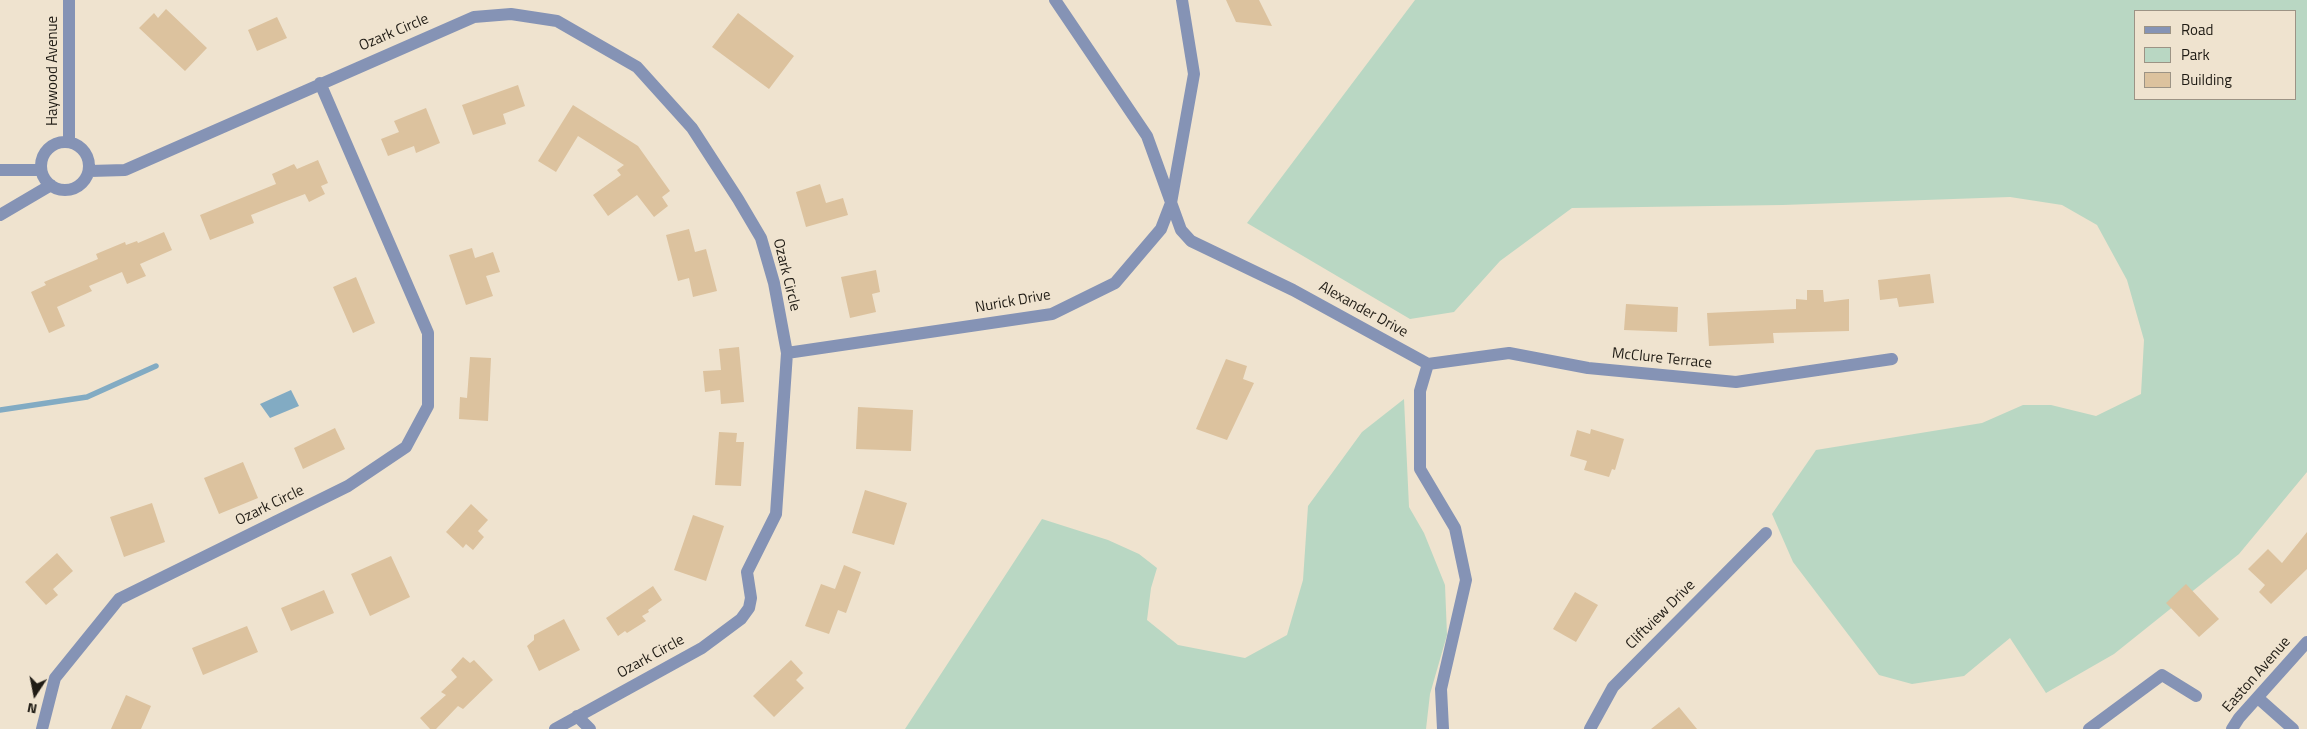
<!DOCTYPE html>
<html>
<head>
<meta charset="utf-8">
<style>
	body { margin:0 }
	#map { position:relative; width:2307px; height:729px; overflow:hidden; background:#efe3cf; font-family:"Titillium Web",sans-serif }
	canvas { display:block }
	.legend { position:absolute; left:2134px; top:10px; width:162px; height:90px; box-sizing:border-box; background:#efe3cf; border:1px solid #9c9385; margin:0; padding:6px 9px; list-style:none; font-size:15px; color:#201c15 }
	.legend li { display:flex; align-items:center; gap:10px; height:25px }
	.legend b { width:25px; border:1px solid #9c9385 }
	.north { position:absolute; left:10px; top:669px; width:50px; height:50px; -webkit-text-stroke:4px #efe3cf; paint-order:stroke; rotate:191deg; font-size:14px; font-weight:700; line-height:20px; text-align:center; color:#201c15 }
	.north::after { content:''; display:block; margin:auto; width:18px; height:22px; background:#201c15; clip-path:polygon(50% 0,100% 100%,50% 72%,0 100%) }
</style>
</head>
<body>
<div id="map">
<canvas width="2307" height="729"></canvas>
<ul class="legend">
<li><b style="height:6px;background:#8593b5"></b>Road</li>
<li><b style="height:14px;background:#b9d7c3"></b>Park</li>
<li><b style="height:14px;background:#dcc29e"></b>Building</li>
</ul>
<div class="north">N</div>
</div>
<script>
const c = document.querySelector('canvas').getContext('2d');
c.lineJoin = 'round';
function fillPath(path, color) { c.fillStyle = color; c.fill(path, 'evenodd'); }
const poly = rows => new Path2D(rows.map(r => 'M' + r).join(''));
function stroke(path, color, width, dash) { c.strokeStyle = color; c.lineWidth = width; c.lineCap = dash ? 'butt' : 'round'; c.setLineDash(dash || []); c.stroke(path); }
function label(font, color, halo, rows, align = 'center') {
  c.font = font + ' "Titillium Web",sans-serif'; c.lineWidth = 4; c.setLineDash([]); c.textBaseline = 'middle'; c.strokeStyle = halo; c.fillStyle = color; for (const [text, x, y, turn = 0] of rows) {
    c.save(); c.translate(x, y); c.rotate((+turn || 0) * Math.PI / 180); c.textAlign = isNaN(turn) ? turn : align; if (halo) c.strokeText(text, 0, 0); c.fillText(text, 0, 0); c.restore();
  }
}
fillPath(poly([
	[1415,0,2307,0,2307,472,2239,554,2114,654,2046,693,2010,638,1964,676,1912,684,1879,675,1793,562,1772,514,1816,450,1982,423,2023,405,2051,405,2096,416,2141,394,2144,340,2127,280,2097,225,2062,205,2010,197,1783,205,1572,208,1500,261,1454,312,1410,319,1247,223],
	[2136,11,2296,11,2296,99,2136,99],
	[1404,399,1409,507,1424,533,1445,585,1447,635,1430,694,1426,729,905,729,1042,519,1108,540,1139,554,1157,568,1151,588,1147,620,1178,645,1245,658,1287,635,1303,580,1308,506,1362,432]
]), '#b9d7c3');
fillPath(poly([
	[291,390,299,406,270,418,260,404]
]), '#82abc3');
stroke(poly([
	[0,410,87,397,156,366]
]), '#82abc3', 5.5);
fillPath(poly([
	[1226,0,1259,0,1272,26,1236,22],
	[166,9,207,48,185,71,139,28,154,13,158,18],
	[738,13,794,56,769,89,712,47],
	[277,17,287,38,257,51,248,30],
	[518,85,525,106,503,114,506,124,473,135,462,105],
	[573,105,638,146,670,191,662,197,668,206,654,217,637,195,608,216,593,195,621,175,617,170,624,165,578,136,556,172,538,161],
	[426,108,440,143,416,153,414,146,388,156,381,139,399,132,394,121],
	[318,160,328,183,321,186,325,194,309,202,305,194,284,202,251,215,254,223,210,240,200,215,276,184,272,174,294,164,297,169],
	[820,184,826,203,843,198,848,215,806,227,796,192],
	[689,229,695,252,706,249,717,291,693,297,689,278,678,281,666,235],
	[164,232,172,250,140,264,146,276,127,284,122,272,89,286,92,291,57,307,65,326,49,333,31,292,46,285,44,282,98,259,96,254,125,242,126,245,137,241,138,243],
	[472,248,475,258,493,252,500,272,486,276,493,296,466,305,449,255],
	[876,270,880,292,872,294,876,312,850,318,841,277],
	[1930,274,1934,303,1899,307,1897,298,1880,300,1878,280],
	[356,277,375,323,353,333,333,287],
	[1807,290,1823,290,1824,302,1849,299,1849,331,1773,333,1774,343,1709,346,1707,313,1796,309,1796,299,1807,300],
	[1626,304,1678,307,1677,332,1624,330],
	[739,347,744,402,721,404,720,390,705,392,703,371,721,370,719,349],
	[470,357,491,358,488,421,459,419,460,397,467,398],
	[1226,359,1247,366,1243,379,1254,383,1227,440,1196,429],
	[858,407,913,410,911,451,856,449],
	[335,428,345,449,303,469,294,448],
	[1591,429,1624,439,1615,470,1612,469,1609,477,1584,470,1587,461,1570,456,1577,430,1590,434],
	[719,432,737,433,736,442,744,442,741,486,715,485],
	[243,462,258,498,219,514,204,478],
	[865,490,907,503,894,545,852,533],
	[152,503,165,542,124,557,110,517],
	[471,504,488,520,478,531,484,537,473,550,466,544,463,548,446,532],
	[693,515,724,526,706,581,674,570],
	[2307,532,2307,569,2271,604,2259,592,2265,585,2248,569,2268,549,2282,563],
	[57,553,73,571,53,589,58,595,46,605,25,582],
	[391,556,410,597,370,616,351,574],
	[844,565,861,572,846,613,838,610,829,634,805,626,821,584,835,589],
	[2186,584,2219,619,2199,637,2166,603],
	[653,586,662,600,648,610,649,612,642,616,646,621,627,633,625,631,618,636,606,618],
	[324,590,334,613,291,631,281,608],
	[1575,592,1598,605,1576,642,1553,629],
	[564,619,580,650,539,671,527,646,534,640,534,635],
	[247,626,258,652,203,675,192,648],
	[463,657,470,663,474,660,493,680,463,709,458,706,436,729,430,729,420,718,446,695,441,692,457,677,451,670],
	[791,660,803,673,796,680,804,688,774,717,753,696],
	[126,695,151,706,141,729,111,729],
	[1679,707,1697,729,1651,729]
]), '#dcc29e');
stroke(poly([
	[1055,0,1147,136,1181,230,1191,241,1293,290,1428,364],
	'41 166a24 24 0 1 1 48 0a24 24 0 1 1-48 0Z',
	[69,142,69,0],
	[0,170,41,170],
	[90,171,125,170,474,17,511,14,557,21,637,67,692,128,738,199,761,238,774,283,787,353,776,514,747,572,751,598,749,608,741,619,702,648,555,729],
	[0,215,51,185],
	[787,353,1052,314,1115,283,1161,229,1171,203,1194,74,1182,0],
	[1428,364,1509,353,1588,368,1736,382,1892,359],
	[1428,364,1420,391,1420,469,1455,528,1466,580,1441,689,1443,729],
	[2258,698,2293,729],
	[577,716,590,729],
	[42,729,55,678,119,599,348,486,406,447,428,406,428,333,320,83],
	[1590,729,1613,687,1766,533],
	[2089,729,2162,675,2196,696],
	[2232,729,2239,718,2307,642]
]), '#8593b5', 12);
label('15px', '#201c15', '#efe3cf', [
	["Ozark Circle",394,33,-23],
	["Haywood Avenue",53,71,-90],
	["Ozark Circle",786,275,76],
	["Nurick Drive",1013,302,-10],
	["Alexander Drive",1363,310,29],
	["McClure Terrace",1662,359,6],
	["Ozark Circle",270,506,-26],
	["Cliftview Drive",1661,615,-45],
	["Ozark Circle",651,657,-29],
	["Easton Avenue",2257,675,-49]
]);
</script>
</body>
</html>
